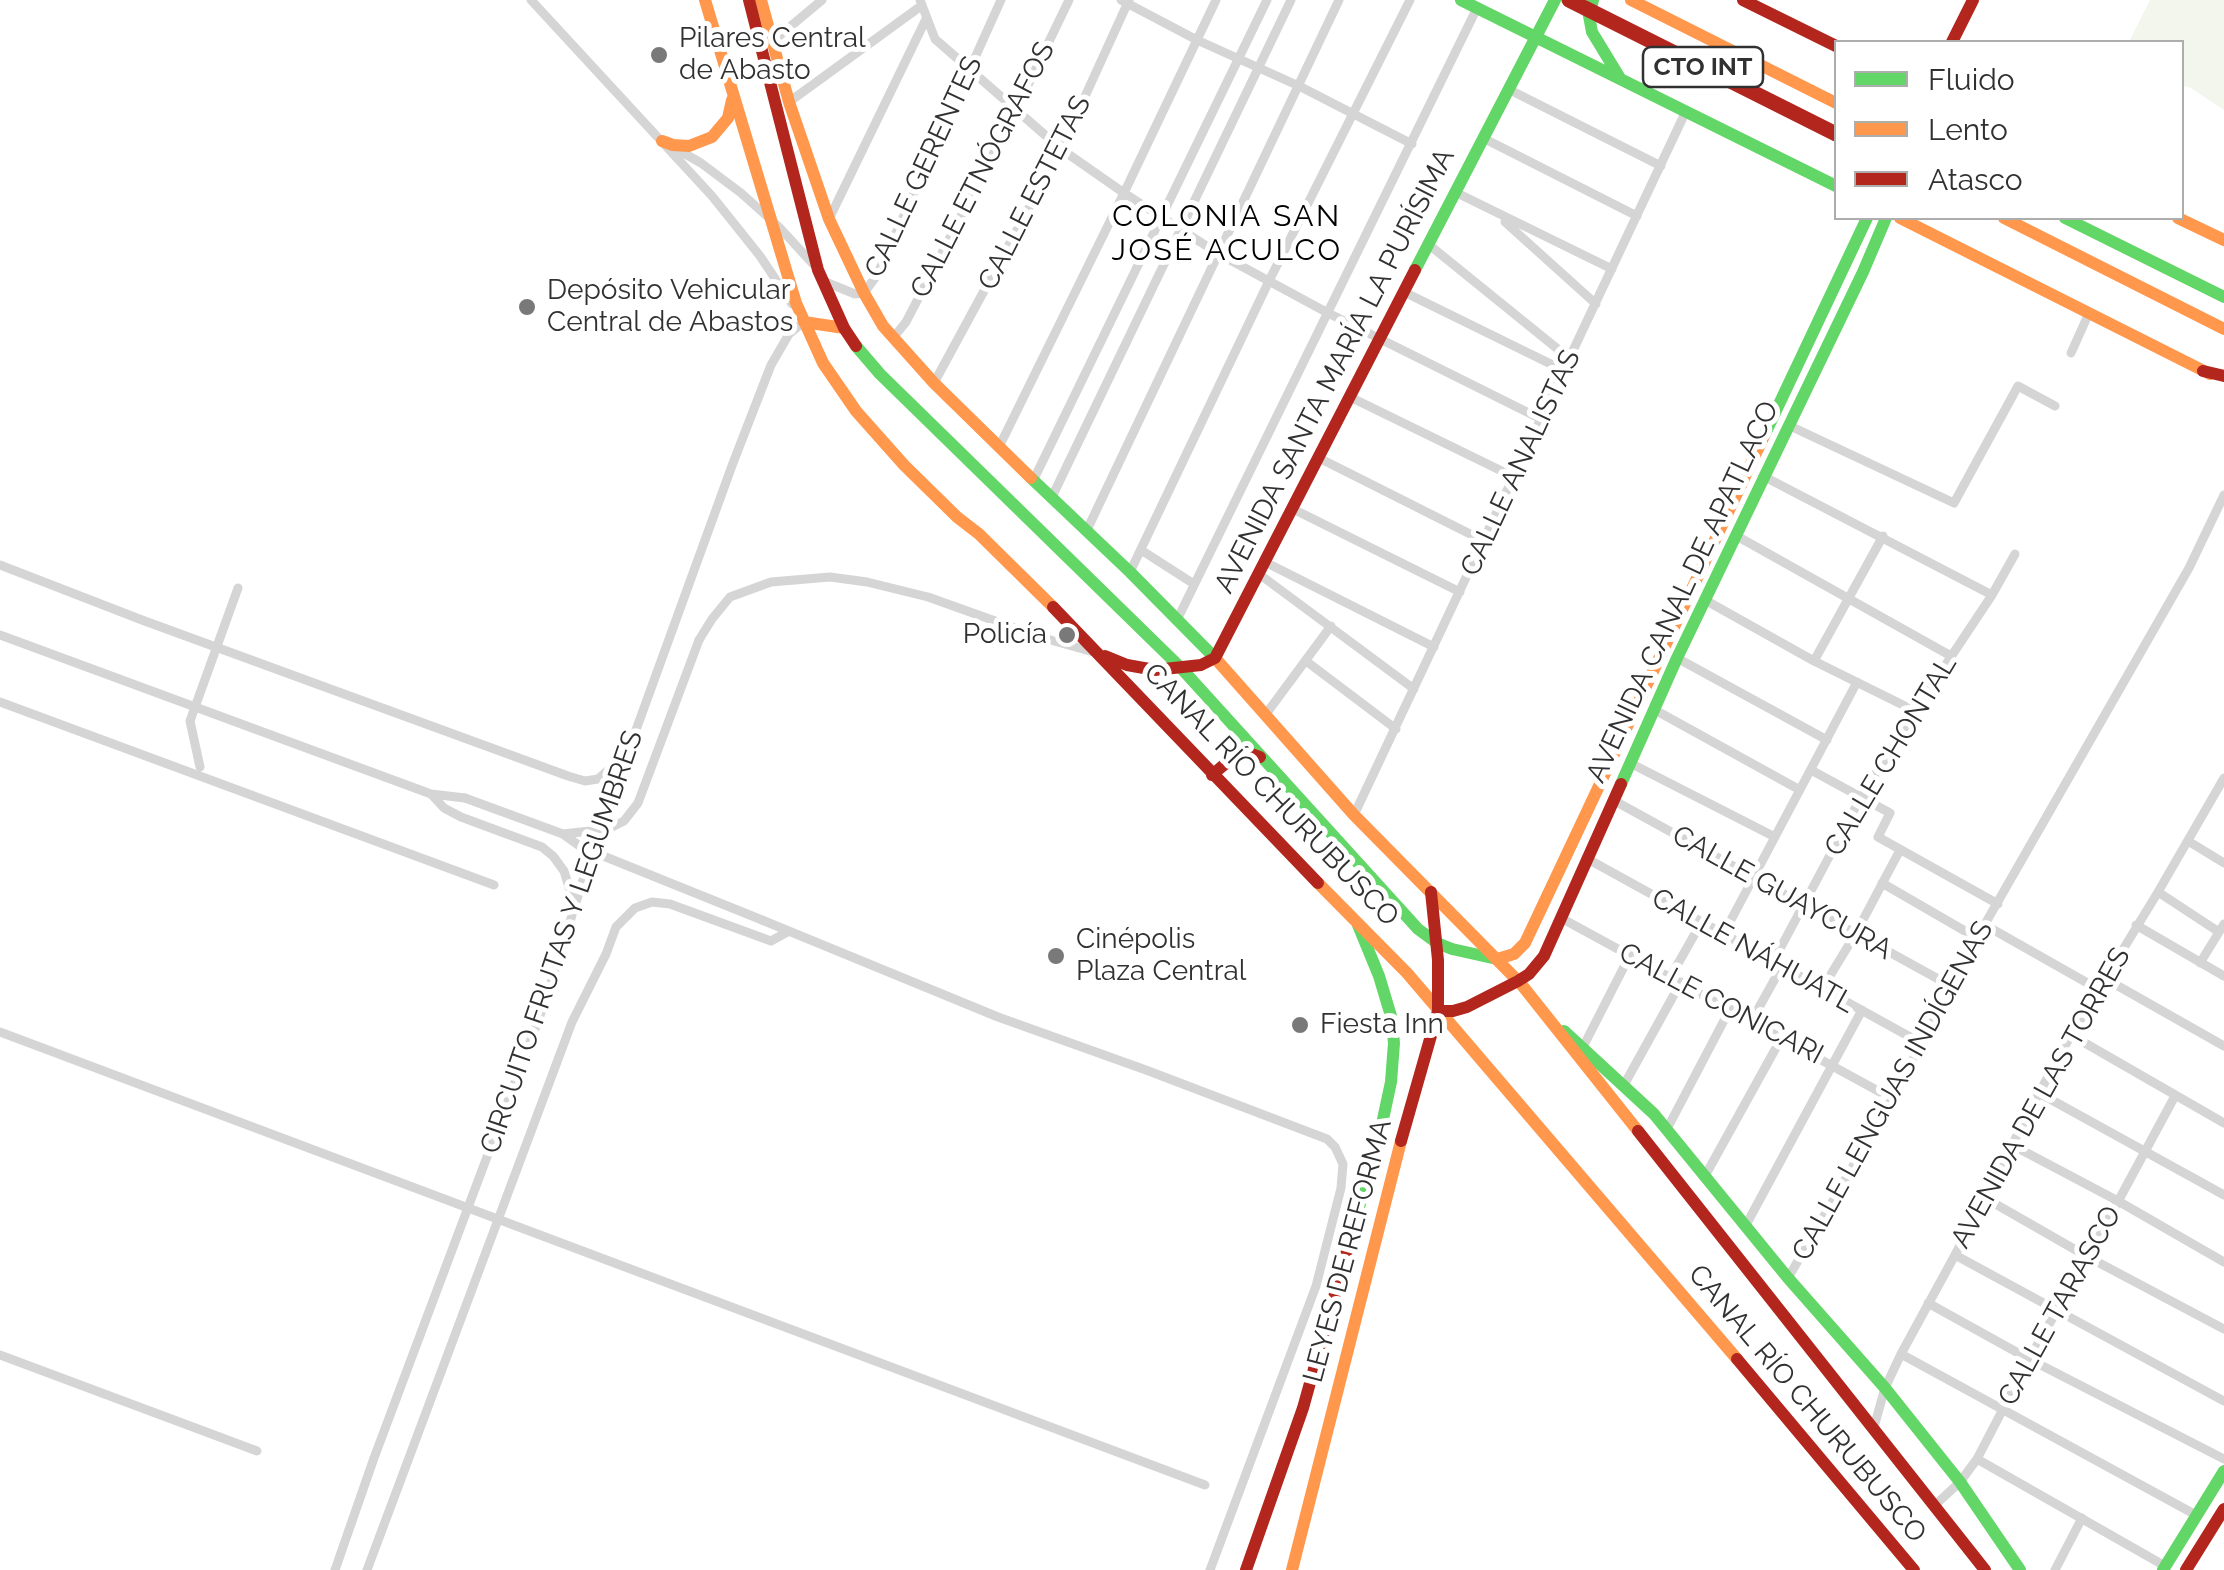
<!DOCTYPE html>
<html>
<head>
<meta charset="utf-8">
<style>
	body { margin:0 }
	#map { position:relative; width:2224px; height:1570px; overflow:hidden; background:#fff; font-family:Raleway,sans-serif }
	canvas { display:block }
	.legend { position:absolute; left:1834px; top:40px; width:350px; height:180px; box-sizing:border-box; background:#fff; border:2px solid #adadad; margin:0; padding:12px 18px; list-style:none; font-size:30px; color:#313131 }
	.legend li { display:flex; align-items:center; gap:20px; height:50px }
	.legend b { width:50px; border:2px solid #adadad }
</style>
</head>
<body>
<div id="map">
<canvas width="2224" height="1570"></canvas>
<ul class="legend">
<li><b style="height:12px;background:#63d668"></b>Fluido</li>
<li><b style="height:12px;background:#ff974d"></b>Lento</li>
<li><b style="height:12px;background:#b3261e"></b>Atasco</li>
</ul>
</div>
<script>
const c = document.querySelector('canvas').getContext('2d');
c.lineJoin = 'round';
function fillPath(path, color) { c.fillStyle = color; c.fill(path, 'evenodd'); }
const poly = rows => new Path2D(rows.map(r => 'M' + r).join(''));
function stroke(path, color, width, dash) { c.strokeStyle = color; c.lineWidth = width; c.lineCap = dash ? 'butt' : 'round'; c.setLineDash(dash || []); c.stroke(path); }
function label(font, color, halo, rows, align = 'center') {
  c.font = font + ' Raleway,sans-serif'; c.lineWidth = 10; c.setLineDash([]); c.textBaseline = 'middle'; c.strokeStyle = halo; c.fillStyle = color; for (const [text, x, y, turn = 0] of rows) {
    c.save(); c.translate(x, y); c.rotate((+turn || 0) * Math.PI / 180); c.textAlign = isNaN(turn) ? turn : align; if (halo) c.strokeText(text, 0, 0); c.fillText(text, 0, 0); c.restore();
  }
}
fillPath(poly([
	[2150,0,2224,0,2224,110,2191,88,2182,85,2182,42,2129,42]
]), '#f2f6ed');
stroke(poly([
	[531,0,712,196,760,256,792,304],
	[920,0,935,39,1061,149,1124,193,1219,254,1328,313,1541,419],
	[1121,0,1197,40,1299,86,1412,144],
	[773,41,822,0],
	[1508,89,1661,166],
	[789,102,921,6],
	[1483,138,1637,216],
	[673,147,701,163,741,193,779,227,813,264],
	[1455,192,1612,269],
	[829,219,926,19],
	[1505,222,1596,304],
	[1428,244,1570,359],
	[823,281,855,294,864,293,877,275,1001,0],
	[1404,292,1565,371],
	[893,338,906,322,1016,110,1069,0],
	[2071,353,2089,313],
	[934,383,1061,149,1129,0],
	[1350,397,1514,477],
	[1788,425,1954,503,2018,386,2055,406],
	[999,447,1124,193,1216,0],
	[1319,458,1484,541],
	[1763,476,1992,595],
	[1033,481,1267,0],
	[1051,499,1291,0],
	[1293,509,1460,592],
	[1086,532,1339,0],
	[1735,535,1951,656],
	[1141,550,1194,584],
	[1265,562,1434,647],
	[0,565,142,620,568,776,585,781,598,779,625,755],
	[1130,572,1269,281,1410,0],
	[1259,574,1414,689],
	[1705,600,1814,661,1915,711],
	[1177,620,1477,8],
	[0,635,431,794,465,798],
	[699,640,712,619,730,597,771,582,830,577,867,582,928,597,1040,637,1097,653],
	[1677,658,1827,740],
	[1306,661,1396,729],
	[1814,661,1883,536],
	[0,702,494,885],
	[1655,710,1800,790],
	[1266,714,1331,626],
	[1630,763,1775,837],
	[1811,770,1890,813,1878,837,1998,904],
	[431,794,444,808,461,817,542,847,553,856,564,871,574,904],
	[1613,800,1951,986],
	[1354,815,1686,111],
	[2188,841,2224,863],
	[1586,858,1921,1043],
	[1882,883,1977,938],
	[2158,892,2219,932],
	[1561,918,1880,1092],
	[762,920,998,1017,1146,1070,1327,1139,1335,1147,1343,1164,1341,1188,1316,1286,1210,1570],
	[1985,925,2098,989],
	[2136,925,2224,976],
	[1723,935,1857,682],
	[1773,962,1861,797,1915,711,1992,595,2015,554],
	[2200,963,2224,924],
	[1671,976,1701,923],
	[2104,978,2224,1046],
	[1822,989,1856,933,1900,850],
	[1752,1020,1782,966],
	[0,1032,1205,1485],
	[2071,1035,2224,1123],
	[1583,1047,1630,955],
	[1624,1085,1681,982],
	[2039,1093,2224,1195],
	[1667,1129,1730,1009],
	[2012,1145,2118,1201,2224,1262],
	[1705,1176,1782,1037],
	[1985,1198,2088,1257,2224,1329],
	[1746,1225,1862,1010],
	[1955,1255,2224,1401],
	[1788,1278,1892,1099,1977,938,2189,568,2224,495],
	[1928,1303,2029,1359,2224,1459],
	[1901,1354,2196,1515],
	[0,1355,257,1451],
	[1874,1427,1885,1388,1901,1354,1955,1255,2039,1093,2071,1035,2158,892,2224,778],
	[1977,1459,2165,1566],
	[1934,1506,1960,1482,1977,1459,2029,1359,2088,1257,2175,1096],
	[335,1570,374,1458,544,1005,592,851,733,463,771,365,789,334,804,322,801,317],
	[367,1570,572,1022,606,954,616,927,635,908,652,902,670,904,771,941,789,931],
	[2055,1570,2082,1518]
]), '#d5d5d5', 9);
stroke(poly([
	[1461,0,1836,186],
	[1593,0,1589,16,1592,32,1620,78],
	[2065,218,2224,297],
	[1415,270,1555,0],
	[856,346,880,374,1182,669,1418,929,1437,943,1452,949,1497,959],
	[1764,436,1867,218],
	[1031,478,1130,572,1215,658],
	[1621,784,1677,658,1863,272,1886,218],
	[1564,1031,1654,1114,1788,1278,1885,1388,1960,1482,2020,1570],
	[1350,1240,1382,1124,1391,1082,1394,1043,1391,1016,1379,976,1358,925],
	[2163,1570,2224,1471]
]), '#63d668', 12);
stroke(poly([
	[705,0,796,303,823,363,856,411,904,465,957,517,979,534,1053,607],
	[761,0,789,102,829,219,864,293,883,326,934,383,1031,478],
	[1631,0,1836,103],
	[662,141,673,145,689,146,712,137,728,118,732,100],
	[1900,218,2210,374],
	[2004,218,2224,329],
	[2178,218,2224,240],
	[804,322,844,328],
	[1215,658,1354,815,1521,984,1638,1131],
	[1318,883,1407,973,1737,1359],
	[1497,959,1514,954,1525,943,1764,436],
	[1292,1570,1401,1141]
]), '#ff974d', 12);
stroke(poly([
	[749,0,818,270,844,328,856,346],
	[1743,0,1836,46],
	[1952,42,1973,0],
	[2203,371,2224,376],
	[1053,607,1318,883],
	[1105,656,1127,665,1155,670,1201,665,1215,658,1415,270],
	[1212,775,1238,753,1244,751,1260,757],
	[1438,1011,1453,1011,1467,1007,1518,981,1529,974,1544,956,1621,784],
	[1638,1131,1985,1570],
	[1401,1141,1438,1011,1438,960,1431,892],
	[1737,1359,1914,1570],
	[1246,1570,1303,1408,1350,1240],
	[2186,1570,2224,1509]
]), '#b3261e', 12);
stroke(poly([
	[200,767,190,721,238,588],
	[465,798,563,834,608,829,624,821,638,803,699,640],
	[563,834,581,847,762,920]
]), '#d5d5d5', 9);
stroke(poly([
	[1569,0,1836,134]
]), '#b3261e', 15);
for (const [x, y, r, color] of [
	[659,55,10,"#797979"],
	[527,307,10,"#797979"],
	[1067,635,10,"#797979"],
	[1056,956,10,"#797979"],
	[1300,1025,10,"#797979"]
]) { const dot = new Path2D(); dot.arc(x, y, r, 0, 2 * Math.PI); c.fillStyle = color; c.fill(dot); stroke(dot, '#fff', 4); }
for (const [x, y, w] of [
	[1703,67,120]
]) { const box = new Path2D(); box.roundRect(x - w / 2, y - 20, w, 40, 8); c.fillStyle = '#fff'; c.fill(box); stroke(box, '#313131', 2.5); }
label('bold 25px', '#313131', null, [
	["CTO INT",1703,67]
]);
label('28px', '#313131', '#fff', [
	["Pilares Central",679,39],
	["de Abasto",679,71],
	["Depósito Vehicular",547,291],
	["Central de Abastos",547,323],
	["Policía",1047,635,"right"],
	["Cinépolis",1076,940],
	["Plaza Central",1076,972],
	["Fiesta Inn",1320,1025]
], 'left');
label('28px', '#313131', '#fff', [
	["CALLE GERENTES",924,167,-65],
	["CALLE ETNÓGRAFOS",983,170,-63],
	["CALLE ESTETAS",1035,193,-63],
	["AVENIDA SANTA MARÍA LA PURÍSIMA",1335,371,-63],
	["CALLE ANALISTAS",1521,463,-65],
	["AVENIDA CANAL DE APATLACO",1683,592,-65],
	["CALLE CHONTAL",1891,756,-59],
	["CANAL RÍO CHURUBUSCO",1271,795,46],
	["CALLE GUAYCURA",1782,893,29],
	["CIRCUITO FRUTAS Y LEGUMBRES",562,942,-71],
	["CALLE NÁHUATL",1753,951,29],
	["CALLE CONICARI",1721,1004,28],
	["CALLE LENGUAS INDÍGENAS",1893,1091,-61],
	["AVENIDA DE LAS TORRES",2041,1098,-61],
	["LEYES DE REFORMA",1348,1251,-75],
	["CALLE TARASCO",2060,1306,-61],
	["CANAL RÍO CHURUBUSCO",1807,1404,50]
]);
c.letterSpacing = '2.5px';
label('30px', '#000', '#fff', [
	["COLONIA SAN",1227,217],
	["JOSÉ ACULCO",1227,251]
]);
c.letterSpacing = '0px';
</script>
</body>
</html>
